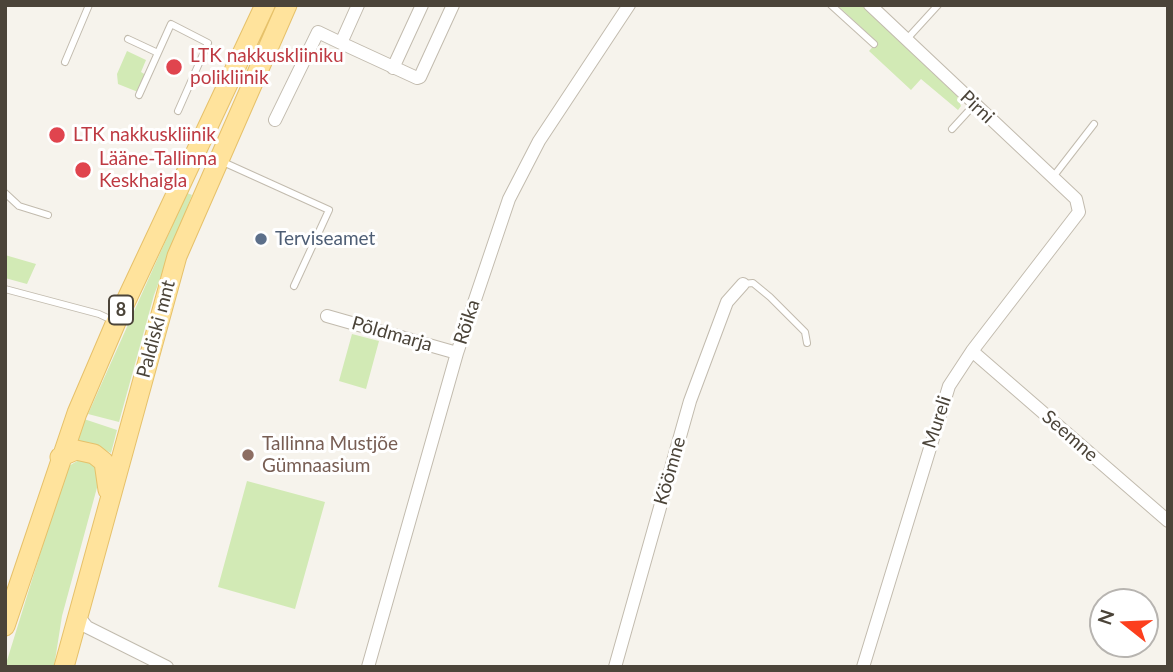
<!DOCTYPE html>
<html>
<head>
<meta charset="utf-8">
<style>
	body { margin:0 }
	#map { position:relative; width:1173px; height:672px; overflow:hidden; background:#f6f3ec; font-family:Lato,sans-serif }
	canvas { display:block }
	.frame { position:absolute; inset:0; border:7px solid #4b4439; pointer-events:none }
	.north { position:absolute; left:1089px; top:588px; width:70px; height:70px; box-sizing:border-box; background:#fff; border:2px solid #b7b4b0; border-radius:50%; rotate:288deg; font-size:19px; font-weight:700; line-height:28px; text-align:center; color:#4b4439 }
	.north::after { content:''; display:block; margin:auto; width:24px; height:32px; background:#fc3f1d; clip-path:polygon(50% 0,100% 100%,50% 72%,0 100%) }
</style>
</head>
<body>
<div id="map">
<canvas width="1173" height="672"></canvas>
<div class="frame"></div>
<div class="north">N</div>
</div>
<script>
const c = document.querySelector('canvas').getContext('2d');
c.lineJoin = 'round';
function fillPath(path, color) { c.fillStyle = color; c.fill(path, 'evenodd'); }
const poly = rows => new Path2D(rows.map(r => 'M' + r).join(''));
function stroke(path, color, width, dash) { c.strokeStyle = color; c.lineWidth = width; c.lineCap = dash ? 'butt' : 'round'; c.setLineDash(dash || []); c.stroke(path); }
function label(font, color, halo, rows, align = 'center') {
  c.font = font + ' Lato,sans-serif'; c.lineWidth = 6; c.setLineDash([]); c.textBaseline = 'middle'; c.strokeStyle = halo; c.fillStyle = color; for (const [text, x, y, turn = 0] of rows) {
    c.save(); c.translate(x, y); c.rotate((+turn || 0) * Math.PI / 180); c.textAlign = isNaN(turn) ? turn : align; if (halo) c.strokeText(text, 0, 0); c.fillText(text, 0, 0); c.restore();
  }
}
fillPath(poly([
	[837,5,861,5,957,96,961,106,958,110,921,79,911,90,869,51,877,42],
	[127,51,146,60,141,72,146,75,138,92,118,84,117,74],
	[187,193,192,195,154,295,119,422,88,414],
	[5,255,36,264,27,284,5,278],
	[352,334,379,341,366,389,339,381],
	[84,419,117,430,111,453,91,443,76,441],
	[79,460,92,461,101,473,62,616,54,667,5,667,67,467],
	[247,481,325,502,295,609,218,587]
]), '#d2eab5');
const service = poly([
	[831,5,874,44],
	[128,39,158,53],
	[906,40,938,5],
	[65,62,89,5],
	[139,95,171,24,208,43,178,111],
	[952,129,974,105],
	[223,162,329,210,294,286],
	[1053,177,1094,124],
	[5,193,19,206,48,215],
	[743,284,753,283,770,297,805,332,807,343],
	[5,289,99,314,114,321]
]);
const minor = poly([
	[358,5,341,43,417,78,420,77,453,5],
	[393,68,422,5],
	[275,120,318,32,341,43],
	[327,316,457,353],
	[972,351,1168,521],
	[78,616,87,627,167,667],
	[368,667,457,353,509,199,539,141,629,5],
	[615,667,690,401,727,302,743,284],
	[863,667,949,386,972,351,1079,212,1076,199,870,5]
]);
const primary = poly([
	[60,457,76,450,94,454,104,462,108,490],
	[5,626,77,413,116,322,265,5],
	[64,667,177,256,287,5]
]);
stroke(service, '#c2bbae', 8);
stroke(minor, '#c2bbae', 14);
stroke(primary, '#e6c16a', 21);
stroke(service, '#fff', 6);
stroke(minor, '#fff', 12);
stroke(primary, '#ffe39c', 19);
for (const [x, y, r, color] of [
	[174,67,9,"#e0444e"],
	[57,135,9,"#e0444e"],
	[83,170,9,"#e0444e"],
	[261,239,7,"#5c6f8a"],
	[248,455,7,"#8d6e63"]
]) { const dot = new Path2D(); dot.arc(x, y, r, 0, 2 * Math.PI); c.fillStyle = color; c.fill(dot); stroke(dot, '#fff', 2.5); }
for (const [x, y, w] of [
	[121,310,24]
]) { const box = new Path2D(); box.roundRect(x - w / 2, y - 14.5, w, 29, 5); c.fillStyle = '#fff'; c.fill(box); stroke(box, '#4b4439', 2); }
label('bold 18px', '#4b4439', null, [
	["8",121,310]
]);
label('19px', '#be3a42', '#fff', [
	["LTK nakkuskliiniku",190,56],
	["polikliinik",190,78],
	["LTK nakkuskliinik",73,135],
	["Lääne-Tallinna",99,159],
	["Keskhaigla",99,181]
], 'left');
label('19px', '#4b4439', '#fff', [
	["Pirni",977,107,43],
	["Rõika",467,322,-72],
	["Paldiski mnt",156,329,-75],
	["Põldmarja",392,334,16],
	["Mureli",937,422,-72],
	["Seemne",1070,436,41],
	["Köömne",670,471,-74]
]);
label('19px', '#4e5e75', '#fff', [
	["Terviseamet",275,239]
], 'left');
label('19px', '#785e54', '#fff', [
	["Tallinna Mustjõe",262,444],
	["Gümnaasium",262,466]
], 'left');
</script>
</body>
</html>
